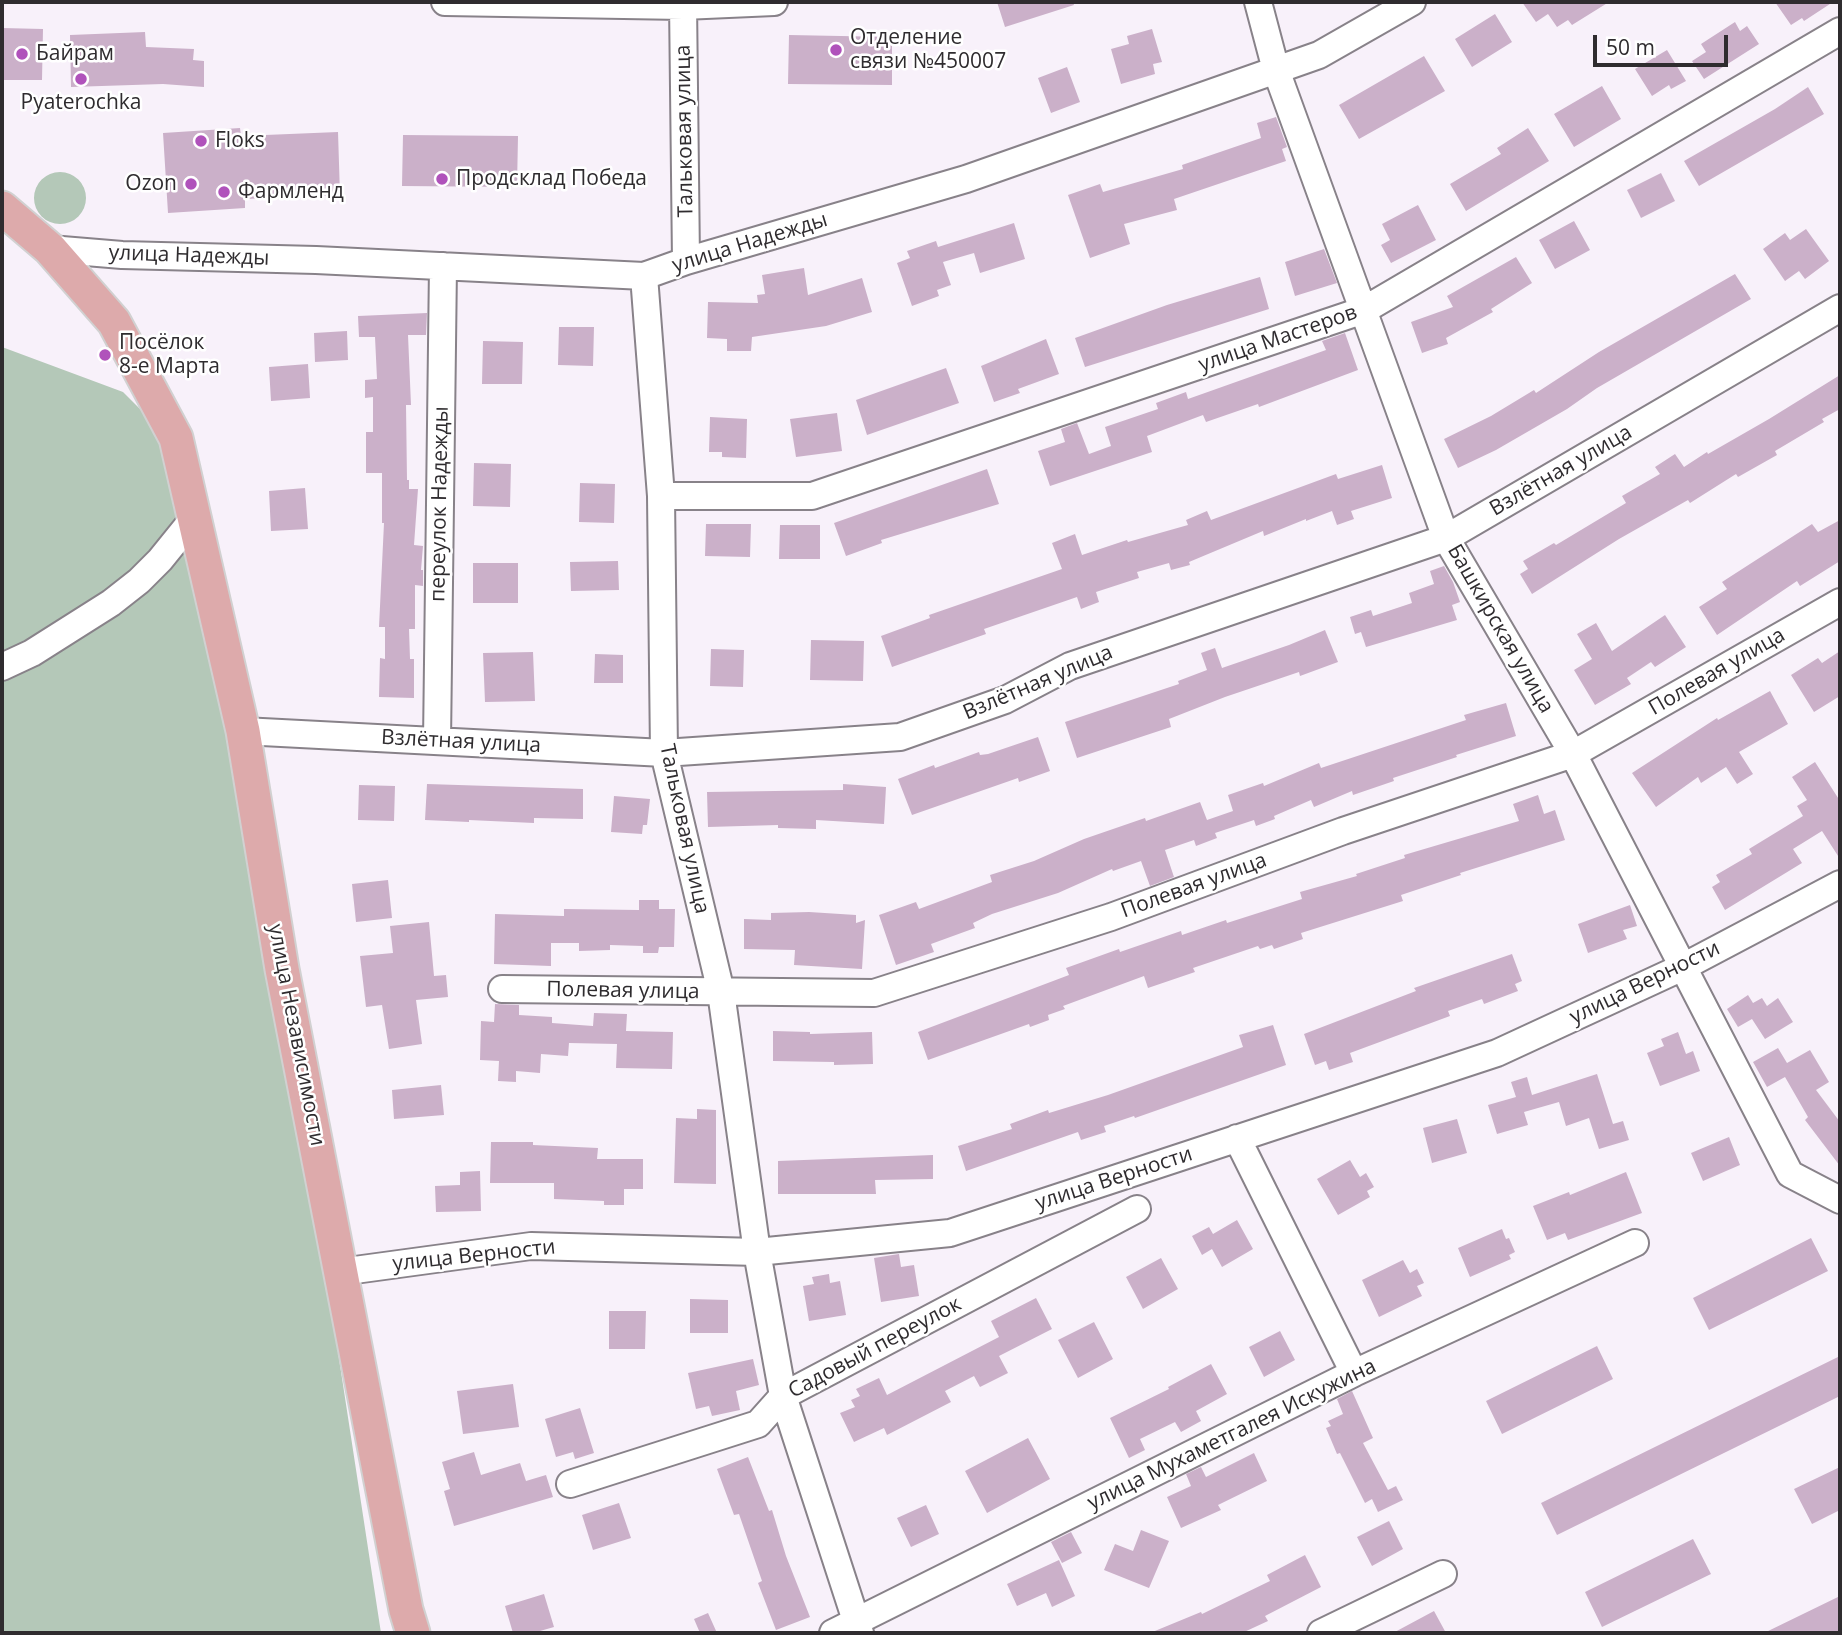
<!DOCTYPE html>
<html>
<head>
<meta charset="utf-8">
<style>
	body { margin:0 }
	#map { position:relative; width:1842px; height:1635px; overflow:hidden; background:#f8f1fa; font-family:"Open Sans",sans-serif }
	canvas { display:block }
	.frame { position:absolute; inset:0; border:4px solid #2f2c2f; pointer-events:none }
	.scale { position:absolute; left:1593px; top:35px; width:135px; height:32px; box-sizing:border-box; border:4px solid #2f2c2f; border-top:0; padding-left:9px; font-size:21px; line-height:24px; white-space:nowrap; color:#2f2c2f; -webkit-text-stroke:5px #fff; paint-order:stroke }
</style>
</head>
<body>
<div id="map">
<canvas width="1842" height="1635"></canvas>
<div class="frame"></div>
<div class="scale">50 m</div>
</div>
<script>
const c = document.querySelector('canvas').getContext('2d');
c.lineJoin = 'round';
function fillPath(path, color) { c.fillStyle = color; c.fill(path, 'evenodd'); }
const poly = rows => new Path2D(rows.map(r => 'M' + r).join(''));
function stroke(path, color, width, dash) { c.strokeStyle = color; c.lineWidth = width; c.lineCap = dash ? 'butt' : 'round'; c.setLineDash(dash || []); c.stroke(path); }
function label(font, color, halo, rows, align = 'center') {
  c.font = font + ' "Open Sans",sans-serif'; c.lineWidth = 5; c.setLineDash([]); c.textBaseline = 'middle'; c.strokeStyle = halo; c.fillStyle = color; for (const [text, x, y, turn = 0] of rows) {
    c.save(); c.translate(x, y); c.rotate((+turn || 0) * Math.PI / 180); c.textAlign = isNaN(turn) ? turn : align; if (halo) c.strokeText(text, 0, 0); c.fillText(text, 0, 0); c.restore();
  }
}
fillPath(poly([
	'34 198a26 26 0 1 1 52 0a26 26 0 1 1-52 0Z',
	[2,347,123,392,149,418,181,498,243,731,381,1633,2,1633]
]), '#b4c8b8');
fillPath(poly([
	[997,2,1073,2,1074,5,1005,27],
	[1522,2,1609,2,1572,25,1568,20,1557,27,1548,14,1536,22],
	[1775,2,1833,2,1804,21,1802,18,1791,25],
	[1495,14,1512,42,1472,67,1455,39],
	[1735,22,1740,31,1747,26,1759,44,1704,79,1692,61,1706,52,1701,44],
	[2,28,43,29,42,80,2,80],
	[1152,29,1162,62,1153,64,1155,74,1121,84,1111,49,1129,44,1127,36],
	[145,32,146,47,194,49,193,60,204,61,204,87,163,84,71,87,70,35],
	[789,35,892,37,892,85,788,84],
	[1667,50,1686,81,1671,89,1669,85,1652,96,1635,69],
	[1424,56,1445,91,1359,139,1339,105],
	[1067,67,1080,102,1051,113,1038,78],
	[1602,86,1621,119,1574,147,1554,114],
	[1808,87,1824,114,1699,186,1684,161,1775,109],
	[1276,117,1287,147,1282,149,1286,161,1174,199,1177,210,1124,224,1130,244,1090,258,1068,195,1100,184,1103,192,1183,169,1182,165,1261,138,1257,123],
	[240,128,241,136,338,132,340,195,245,199,245,208,168,213,163,133],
	[1528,128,1549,161,1466,211,1450,184,1501,154,1497,148],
	[403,135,518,136,517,187,402,186],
	[1661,173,1675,201,1641,218,1627,190],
	[1418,205,1436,240,1391,263,1381,245,1390,240,1382,224],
	[1574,221,1590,250,1555,269,1539,240],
	[1014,223,1025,259,980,273,974,253,943,262,951,285,937,290,939,296,912,306,897,263,910,258,907,251,936,241,938,247],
	[1806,229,1829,261,1805,279,1799,271,1785,281,1763,249,1785,233,1790,240],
	[1324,249,1337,283,1295,296,1285,262],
	[1516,257,1532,283,1491,309,1493,312,1446,338,1448,344,1422,353,1411,322,1453,307,1447,296],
	[804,268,808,295,862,278,872,312,826,326,752,337,751,351,727,351,727,339,707,338,708,302,758,303,757,295,765,294,762,275],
	[1735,274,1751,299,1597,388,1567,409,1496,450,1458,468,1444,439,1491,416,1534,390,1536,393,1599,352],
	[1260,277,1269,309,1085,367,1075,338,1167,305],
	[427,313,426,335,408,335,411,405,406,405,407,480,409,480,409,489,418,489,414,545,423,546,421,570,423,570,423,586,415,585,415,629,409,629,410,659,414,659,414,698,379,697,380,658,385,659,385,627,379,627,384,523,382,523,382,473,366,473,366,432,373,432,373,397,365,398,365,380,377,379,375,337,359,337,358,316],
	[559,327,594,327,593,366,558,365],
	[347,331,348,360,315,362,314,333],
	[1345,333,1358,370,1259,407,1258,404,1206,422,1203,415,1147,436,1152,452,1050,486,1038,451,1065,442,1061,429,1077,423,1089,454,1111,446,1105,427,1158,409,1156,403,1186,392,1188,399,1326,350,1322,341],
	[1046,339,1059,374,1018,389,1020,393,994,402,981,366],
	[483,341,523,342,522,384,482,384],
	[308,364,310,398,271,401,269,367],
	[946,368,959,403,867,435,856,400],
	[1840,375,1840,409,1822,419,1824,422,1775,451,1777,455,1738,477,1736,474,1690,503,1688,500,1619,539,1532,594,1520,574,1528,569,1523,561,1554,543,1556,545,1626,503,1622,496,1660,474,1655,467,1675,454,1684,467,1707,452,1708,454,1769,419],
	[837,413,842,451,796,457,790,419],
	[710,417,747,419,746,458,722,457,722,452,709,452],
	[474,463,511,464,510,507,473,506],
	[1382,465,1392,498,1351,511,1354,519,1337,525,1332,511,1306,521,1306,519,1264,536,1263,531,1189,562,1190,565,1171,570,1169,563,1137,572,1139,578,1096,592,1099,602,1081,609,1077,597,984,629,986,634,892,667,881,636,930,618,929,615,1062,569,1052,543,1075,534,1082,555,1127,540,1128,542,1188,525,1186,520,1207,511,1211,520,1336,474,1338,479],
	[987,469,999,504,881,540,882,543,846,556,834,523],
	[580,483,615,484,614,523,579,522],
	[305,488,308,529,271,531,269,491],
	[1840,520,1840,561,1800,586,1797,581,1717,635,1699,607,1727,589,1722,582,1812,524,1818,532],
	[706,524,751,524,750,557,705,556],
	[780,525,820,525,820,559,779,559],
	[618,561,619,590,571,591,570,562],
	[473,563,518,563,518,603,473,603],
	[1444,566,1453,582,1460,602,1452,605,1457,620,1366,647,1361,632,1355,634,1350,617,1371,610,1373,616,1412,603,1409,593,1434,584,1430,571],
	[1665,615,1686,647,1655,667,1651,662,1627,678,1631,684,1595,705,1574,670,1592,659,1577,634,1596,623,1612,651],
	[1325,630,1338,662,1300,676,1299,672,1225,697,1169,719,1171,727,1077,758,1065,722,1179,684,1178,681,1207,670,1201,653,1215,648,1222,668,1289,645],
	[811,640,864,641,863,681,810,680],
	[711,649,744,650,743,687,710,686],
	[1840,651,1840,696,1814,712,1791,675,1818,658,1822,663],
	[533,652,535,701,485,702,483,653],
	[595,654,623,655,623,683,594,683],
	[1770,691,1788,724,1739,752,1753,774,1737,784,1726,767,1701,783,1698,777,1656,807,1632,773,1717,718,1718,720],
	[1506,703,1516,736,1456,755,1457,757,1393,778,1394,781,1353,795,1352,791,1314,807,1311,800,1274,816,1275,819,1256,826,1254,820,1215,833,1217,838,1196,846,1194,840,1165,850,1174,877,1150,886,1141,861,1113,871,1112,869,1058,893,992,914,973,923,975,928,931,944,934,952,896,965,879,915,916,902,919,909,992,882,990,875,1034,861,1084,839,1145,818,1146,821,1200,802,1207,820,1233,811,1228,795,1263,783,1264,786,1319,763,1321,768,1466,720,1464,715],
	[1038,737,1050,771,1019,782,1018,778,912,815,898,779,934,765,935,768,979,752,980,755,988,754],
	[1815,762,1840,801,1840,859,1822,831,1793,849,1802,863,1725,910,1712,887,1720,882,1716,875,1752,854,1749,849,1803,816,1797,806,1807,800,1792,777],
	[427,784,583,789,583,819,534,818,534,823,469,820,469,822,425,820],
	[843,784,886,787,884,824,816,820,816,829,778,828,778,825,708,827,707,792,843,790],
	[359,785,395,786,394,821,358,820],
	[1538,795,1544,814,1555,810,1565,840,1460,873,1461,875,1401,895,1403,901,1301,933,1303,939,1274,949,1272,945,1260,949,1258,946,1193,968,1195,972,1148,988,1144,976,1063,1006,1065,1009,1048,1015,1049,1020,1030,1027,1029,1024,928,1060,918,1032,1069,975,1066,968,1119,949,1120,952,1181,931,1182,935,1226,920,1227,923,1302,899,1300,892,1357,876,1356,874,1405,858,1404,855,1519,821,1513,804],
	[614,796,650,799,647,825,643,825,642,834,611,832],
	[388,880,392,918,356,922,352,884],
	[639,900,659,900,659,909,675,909,674,947,659,947,658,953,643,953,643,946,610,945,610,950,579,951,579,943,551,943,551,966,494,964,495,914,564,916,564,909,639,910],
	[1630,905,1637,926,1623,930,1627,939,1588,953,1578,924],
	[809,912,856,915,856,923,865,920,862,969,794,965,795,950,744,949,744,919,771,920,771,913],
	[429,922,434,976,446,975,448,997,416,1000,422,1044,389,1049,382,1005,366,1007,360,956,393,953,390,926],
	[1512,954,1522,981,1515,984,1518,991,1484,1004,1482,999,1448,1011,1450,1016,1350,1053,1353,1062,1329,1070,1326,1061,1315,1065,1304,1034,1416,991,1414,988],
	[1748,995,1753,1003,1762,998,1767,1006,1778,998,1793,1022,1765,1039,1752,1019,1738,1027,1727,1009],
	[495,1004,519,1005,519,1015,552,1017,552,1023,593,1026,594,1013,627,1014,626,1031,673,1032,672,1069,616,1068,617,1044,569,1043,568,1056,541,1054,540,1073,516,1071,516,1082,498,1081,499,1061,480,1060,481,1021,494,1022],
	[1273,1025,1286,1065,1135,1118,1134,1116,1104,1126,1106,1132,1081,1140,1078,1132,966,1171,958,1146,1012,1129,1010,1124,1048,1110,1049,1113,1108,1095,1243,1047,1239,1035],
	[773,1031,810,1032,810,1034,872,1032,873,1064,834,1065,834,1062,773,1061],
	[1678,1032,1686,1054,1693,1051,1700,1071,1660,1086,1647,1053,1664,1046,1661,1039],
	[1778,1048,1787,1063,1810,1050,1829,1082,1816,1090,1840,1122,1840,1166,1805,1120,1808,1117,1785,1077,1767,1087,1753,1062],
	[1597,1074,1613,1124,1623,1121,1629,1140,1599,1149,1589,1118,1566,1126,1559,1102,1524,1112,1528,1125,1497,1134,1488,1105,1516,1097,1511,1082,1527,1077,1532,1095],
	[441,1085,444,1115,394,1119,392,1090],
	[697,1109,716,1110,716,1184,674,1183,676,1118,697,1119],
	[1457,1119,1467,1153,1432,1163,1423,1128],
	[1729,1137,1740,1165,1703,1181,1691,1153],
	[491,1142,533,1142,533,1145,598,1148,597,1159,643,1159,643,1189,624,1189,624,1205,604,1205,604,1201,554,1199,554,1183,490,1183],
	[933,1155,933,1179,875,1180,876,1194,778,1194,778,1161],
	[1350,1160,1360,1177,1366,1173,1374,1187,1367,1191,1370,1197,1338,1215,1317,1179],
	[480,1171,481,1211,436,1212,435,1186,460,1185,460,1172],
	[1626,1172,1642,1213,1568,1240,1565,1233,1547,1240,1533,1206,1569,1192,1570,1195],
	[1237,1220,1253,1249,1222,1267,1212,1249,1202,1255,1192,1236,1209,1227,1213,1234],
	[1502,1229,1506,1239,1509,1238,1515,1252,1509,1255,1511,1259,1470,1277,1458,1248],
	[1811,1238,1828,1271,1709,1330,1693,1298],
	[899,1254,901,1267,914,1265,919,1296,881,1302,874,1258],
	[1161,1258,1178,1289,1143,1309,1126,1277],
	[1403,1260,1410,1273,1417,1269,1424,1283,1417,1286,1422,1296,1379,1317,1362,1280],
	[829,1274,830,1283,840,1281,846,1315,809,1321,803,1286,814,1284,812,1277],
	[1036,1298,1052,1329,999,1356,1008,1373,980,1387,974,1376,945,1391,951,1402,887,1435,884,1428,854,1442,840,1413,855,1407,851,1400,860,1396,856,1389,879,1378,887,1395,999,1337,991,1321],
	[690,1299,728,1300,728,1333,690,1333],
	[609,1311,646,1311,645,1349,609,1349],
	[1094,1322,1113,1359,1078,1378,1058,1340],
	[1280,1331,1295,1360,1264,1377,1249,1347],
	[1597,1346,1613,1379,1502,1434,1486,1401],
	[1840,1356,1840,1396,1557,1535,1541,1503],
	[753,1359,759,1385,736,1391,740,1410,712,1416,709,1406,696,1409,688,1373],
	[1211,1364,1227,1394,1196,1411,1201,1421,1181,1432,1175,1422,1140,1439,1145,1450,1129,1458,1110,1418,1169,1389,1168,1387],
	[513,1384,519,1427,463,1434,457,1391],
	[1352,1391,1373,1438,1363,1443,1388,1490,1396,1486,1403,1500,1378,1512,1372,1499,1365,1503,1340,1453,1337,1454,1326,1428,1331,1426,1328,1421,1343,1414,1337,1399],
	[580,1408,594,1453,575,1459,573,1452,556,1457,545,1419],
	[1028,1438,1050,1479,987,1513,965,1471],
	[474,1452,481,1475,520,1463,526,1481,546,1475,553,1497,454,1526,444,1491,450,1489,442,1462],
	[1254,1453,1267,1481,1218,1505,1221,1510,1181,1528,1167,1497,1191,1486,1186,1474,1201,1467,1206,1477],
	[748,1457,769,1511,772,1510,786,1556,810,1617,776,1630,758,1583,762,1581,739,1514,734,1515,717,1469],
	[1840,1467,1840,1510,1812,1524,1794,1489],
	[619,1503,631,1538,593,1550,582,1515],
	[926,1505,939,1534,911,1547,897,1518],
	[1389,1521,1403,1549,1372,1566,1357,1537],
	[1141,1530,1169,1541,1149,1588,1104,1570,1115,1544,1133,1551],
	[1071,1532,1082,1553,1062,1563,1051,1542],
	[1693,1539,1711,1574,1602,1627,1585,1592],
	[1305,1555,1321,1587,1265,1616,1268,1621,1242,1633,1150,1633,1201,1612,1202,1614,1270,1581,1267,1575],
	[1059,1560,1075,1596,1052,1607,1046,1593,1017,1606,1007,1584],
	[544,1594,554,1627,533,1633,513,1633,505,1606],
	[1840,1596,1840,1633,1764,1633],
	[1434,1611,1446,1633,1393,1633],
	[708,1613,717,1633,700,1633,694,1619]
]), '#cbb0c9');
const minor = poly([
	[445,2,683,6,774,2],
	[683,2,686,261],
	[1258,2,1276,70,1446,538,1573,754,1790,1174,1840,1200],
	[50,249,122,255,316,260,644,276,686,261,966,179,1319,55,1412,2],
	[644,276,661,496,664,753,721,992,757,1252,783,1396,860,1633],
	[661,496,812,496,1364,310,1840,31],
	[2,667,32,653,111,603,139,581,160,560,194,518],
	[243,731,664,753,900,737,1005,700,1070,666,1446,538,1840,308],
	[437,741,443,266],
	[502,989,874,993,1111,917,1343,831,1573,754,1840,602],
	[1237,1138,1354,1373],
	[340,1272,531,1246,757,1252,950,1233,1497,1053,1683,967,1840,884],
	[570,1484,758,1424,783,1396,1137,1209],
	[833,1633,1354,1373,1635,1243],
	[1321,1633,1443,1574]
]);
const major = poly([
	[2,208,50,249,114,322,176,438,243,731,282,969,406,1610,413,1633]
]);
stroke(minor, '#888289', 30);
stroke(major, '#d1d1d1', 37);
stroke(minor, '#fff', 26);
stroke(major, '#ddaaab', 33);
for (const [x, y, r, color] of [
	[836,50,7,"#b052bb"],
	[22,54,7,"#b052bb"],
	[81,79,7,"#b052bb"],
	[201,141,7,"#b052bb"],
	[442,179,7,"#b052bb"],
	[191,184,7,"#b052bb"],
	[224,192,7,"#b052bb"],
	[105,355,7,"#b052bb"]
]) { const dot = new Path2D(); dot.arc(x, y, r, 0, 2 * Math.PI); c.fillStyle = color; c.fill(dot); stroke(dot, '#fff', 2.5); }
label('21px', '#2f2c2f', '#fff', [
	["Отделение",850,38],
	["связи №450007",850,62],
	["Байрам",36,54],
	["Pyaterochka",81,103,"center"],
	["Floks",215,141],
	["Продсклад Победа",456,179],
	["Ozon",177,184,"right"],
	["Фармленд",238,192],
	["Посёлок",119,343],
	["8-е Марта",119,367]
], 'left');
label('21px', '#2f2c2f', '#fff', [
	["Тальковая улица",685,131,-91],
	["улица Надежды",750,243,-17],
	["улица Надежды",189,256,2],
	["улица Мастеров",1278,339,-19],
	["Взлётная улица",1561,471,-30],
	["переулок Надежды",440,504,-89],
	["Башкирская улица",1500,629,60],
	["Полевая улица",1717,672,-30],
	["Взлётная улица",1038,683,-23],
	["Взлётная улица",461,742,3],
	["Тальковая улица",684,829,78],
	["Полевая улица",1194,886,-20],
	["улица Верности",1645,983,-26],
	["Полевая улица",623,991,1],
	["улица Независимости",296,1035,79],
	["улица Верности",1114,1179,-18],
	["улица Верности",474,1256,-6],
	["Садовый переулок",875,1348,-28],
	["улица Мухаметгалея Искужина",1232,1435,-26]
]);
</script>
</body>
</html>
